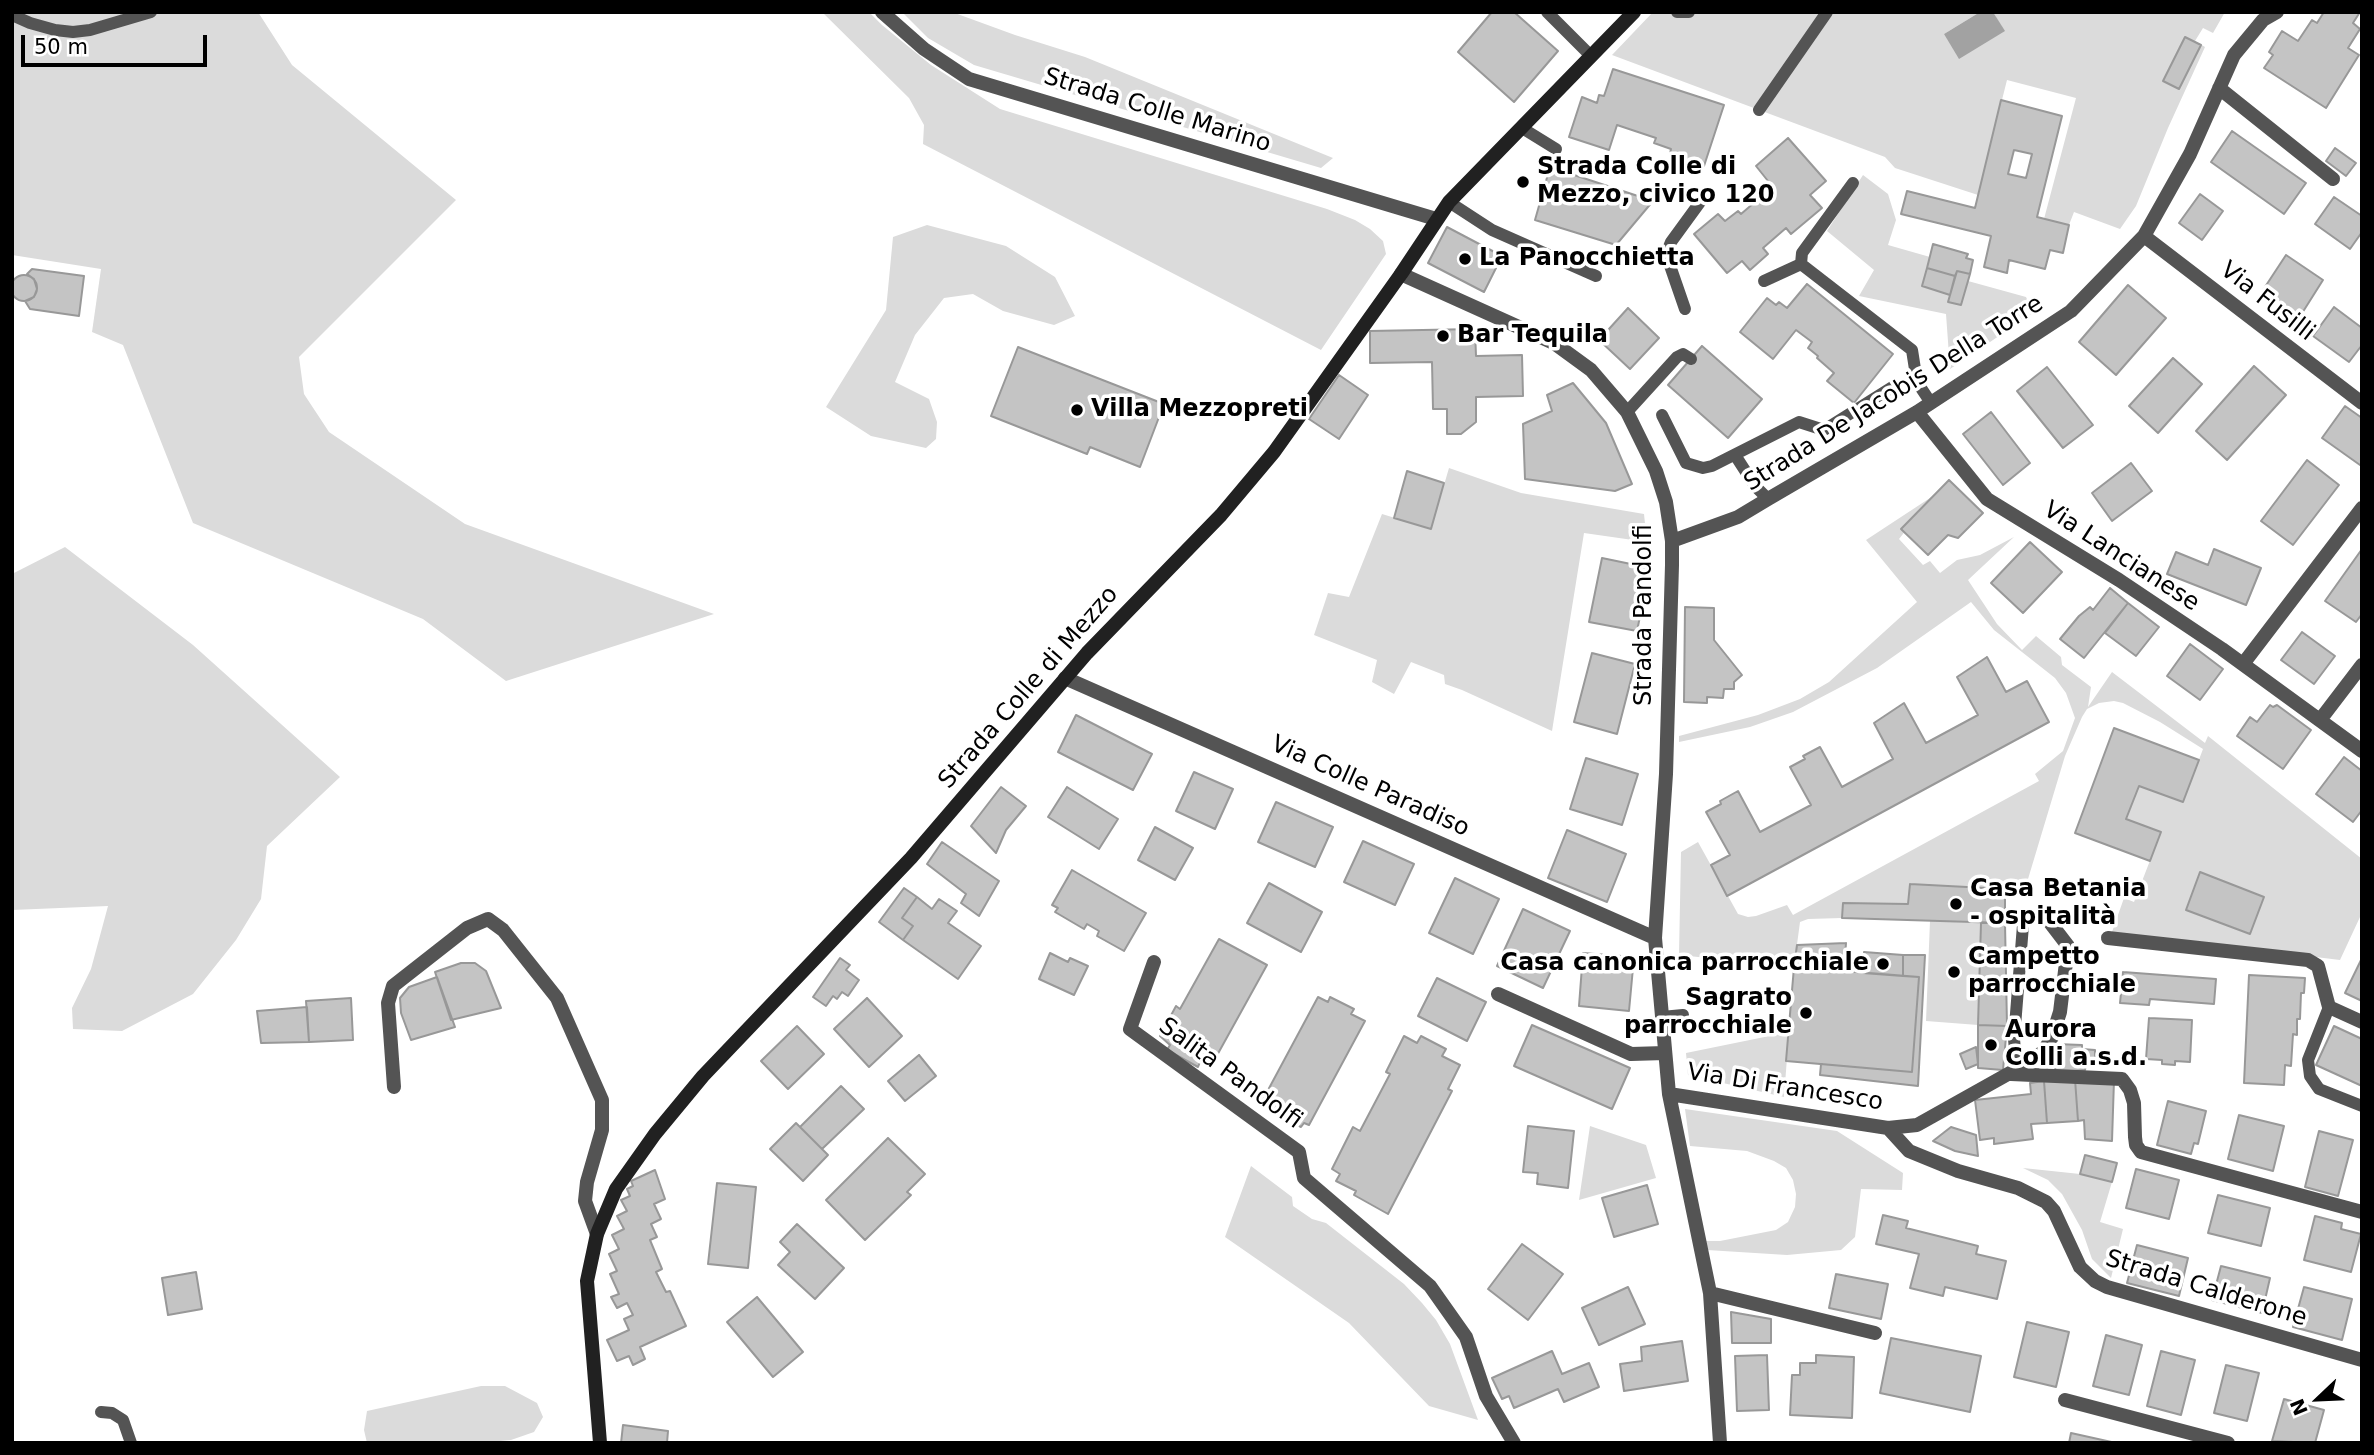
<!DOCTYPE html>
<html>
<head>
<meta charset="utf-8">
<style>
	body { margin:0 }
	#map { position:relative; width:2374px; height:1455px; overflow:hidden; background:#fff; font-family:"DejaVu Sans",sans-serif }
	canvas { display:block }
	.frame { position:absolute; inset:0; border:14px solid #000; pointer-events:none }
	.north { position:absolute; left:2283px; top:1364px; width:70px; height:70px; -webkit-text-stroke:5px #fff; paint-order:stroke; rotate:247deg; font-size:19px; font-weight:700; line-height:28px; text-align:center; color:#000 }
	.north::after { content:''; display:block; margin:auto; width:24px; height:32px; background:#000; clip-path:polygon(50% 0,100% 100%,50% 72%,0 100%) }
	.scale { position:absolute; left:21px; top:35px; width:186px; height:32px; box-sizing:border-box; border:4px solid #000; border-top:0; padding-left:9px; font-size:21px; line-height:24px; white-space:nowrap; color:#000; -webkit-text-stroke:5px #fff; paint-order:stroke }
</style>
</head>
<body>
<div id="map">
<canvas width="2374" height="1455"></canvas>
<div class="frame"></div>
<div class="north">N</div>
<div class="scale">50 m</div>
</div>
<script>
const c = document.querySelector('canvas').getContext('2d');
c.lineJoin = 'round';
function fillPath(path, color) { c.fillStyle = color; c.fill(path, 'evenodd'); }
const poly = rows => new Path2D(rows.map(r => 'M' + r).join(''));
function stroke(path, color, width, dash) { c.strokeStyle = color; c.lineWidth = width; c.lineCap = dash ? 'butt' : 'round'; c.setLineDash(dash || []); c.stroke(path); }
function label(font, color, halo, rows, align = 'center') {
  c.font = font + ' "DejaVu Sans",sans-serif'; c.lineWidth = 7; c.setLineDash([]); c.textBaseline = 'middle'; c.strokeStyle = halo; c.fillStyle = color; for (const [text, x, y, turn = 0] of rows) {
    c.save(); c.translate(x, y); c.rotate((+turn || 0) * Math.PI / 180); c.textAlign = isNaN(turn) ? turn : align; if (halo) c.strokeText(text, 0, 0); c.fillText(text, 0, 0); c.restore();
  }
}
fillPath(poly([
	[12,12,258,12,292,65,456,200,299,357,304,394,329,432,465,524,714,614,506,681,423,619,193,523,123,345,92,332,101,269,12,255],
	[822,12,869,12,882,25,931,65,1000,109,1327,209,1355,220,1370,229,1383,241,1386,254,1321,350,923,144,924,125,909,98],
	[902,12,952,12,1015,35,1085,57,1333,158,1321,168,974,65,928,38],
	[1653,12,1980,12,1944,34,2004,31,1993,12,2225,12,2213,33,2203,28,2195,41,2205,47,2168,128,2136,206,2120,229,2074,212,2069,225,2044,219,2076,98,2007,80,1978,195,1895,168,1885,157,1612,55],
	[1863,175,1888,194,1896,220,1888,245,1930,257,1922,286,1950,295,1948,302,1968,281,2026,297,2033,313,1950,369,1946,314,1859,296,1874,270,1827,231],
	[927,225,1006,246,1055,277,1075,316,1054,325,1003,311,973,294,944,298,915,335,895,382,929,399,937,422,936,439,926,448,871,436,826,407,886,310,893,237],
	[1449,468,1521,493,1644,514,1647,542,1584,533,1552,731,1462,690,1445,684,1444,675,1411,662,1394,694,1372,682,1377,660,1314,635,1328,593,1349,597,1382,514,1431,529],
	[1933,496,1899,539,1923,565,1930,561,1940,573,1957,560,1980,555,2014,537,1968,580,1997,624,2022,650,2036,636,2061,657,2062,665,2091,687,2088,707,2112,672,2205,743,2208,736,2362,859,2362,918,2360,917,2340,960,2112,932,2124,898,2134,902,2161,832,2126,819,2139,786,2183,802,2203,749,2160,722,2123,703,2114,701,2099,703,2087,709,2082,717,2065,756,2025,889,1911,884,1908,904,1844,903,1842,918,1808,919,1800,922,1794,967,1679,955,1681,852,1698,842,1738,914,1748,917,1756,916,1787,905,1793,915,2039,781,2035,774,2063,751,2075,718,2066,693,2055,678,1994,630,1971,602,1877,668,1793,712,1750,727,1679,742,1679,736,1758,715,1800,699,1829,682,1917,602,1866,540],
	[65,547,193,645,340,777,267,846,261,899,236,940,193,994,122,1031,73,1029,72,1008,91,969,108,906,12,910,12,574],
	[1930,921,1981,923,1978,1025,1926,1021],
	[1789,1032,1784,1097,1688,1075,1686,1053],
	[1685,1109,1837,1131,1903,1173,1902,1190,1861,1189,1855,1237,1841,1250,1787,1255,1707,1250,1706,1241,1720,1241,1776,1230,1788,1222,1795,1207,1796,1194,1793,1180,1786,1168,1774,1161,1747,1151,1690,1146],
	[1590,1126,1646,1145,1656,1178,1579,1200],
	[1251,1166,1292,1197,1293,1206,1312,1219,1326,1223,1404,1284,1422,1303,1436,1320,1450,1344,1478,1420,1429,1406,1349,1323,1225,1237],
	[2023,1168,2080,1174,2112,1182,2100,1222,2123,1229,2111,1278,2092,1259,2082,1230,2062,1194,2048,1180],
	[481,1386,505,1386,537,1403,543,1417,534,1432,511,1440,479,1443,367,1443,364,1430,367,1411]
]), '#dbdbdb');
fillPath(poly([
	[1980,12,1993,12,2005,31,1959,59,1944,34]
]), '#a2a2a2');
const building = poly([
	[1492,12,1514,12,1558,51,1514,102,1458,52,1492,12],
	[2324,12,2360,12,2353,23,2360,29,2348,48,2359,55,2326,108,2264,68,2273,55,2269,52,2282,31,2298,41,2312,20,2317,23,2324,12],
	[2185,37,2201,45,2179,89,2163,81,2185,37],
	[1613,69,1724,105,1704,166,1670,154,1671,149,1654,143,1656,138,1617,125,1609,150,1569,137,1582,97,1597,103,1599,95,1604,96,1613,69],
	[2001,100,2062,116,2037,217,2069,225,2063,253,2050,250,2045,269,2009,260,2007,273,1984,267,1991,236,1901,214,1907,191,1975,208,2001,100],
	[2014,150,2032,154,2026,178,2008,174,2014,150],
	[2232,131,2306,183,2284,214,2211,162,2232,131],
	[1788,138,1826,181,1810,195,1822,208,1791,234,1786,228,1763,248,1768,254,1750,270,1742,261,1727,273,1694,234,1718,214,1725,221,1738,211,1741,214,1769,190,1764,184,1768,181,1756,166,1788,138],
	[2335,148,2356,163,2346,176,2326,161,2335,148],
	[1550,167,1653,201,1616,245,1535,220,1550,167],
	[2200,194,2223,211,2202,240,2179,223,2200,194],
	[2334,197,2362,216,2362,232,2350,249,2315,224,2334,197],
	[1447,227,1502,256,1484,292,1428,263,1447,227],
	[1933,244,1968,254,1966,258,1973,260,1970,274,1957,271,1955,276,1927,268,1933,244],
	[2286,255,2323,280,2299,318,2261,293,2286,255],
	[1927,268,1955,276,1950,295,1922,286,1927,268],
	[32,269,84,276,79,316,30,309,25,301,34,297,37,289,34,279,27,274,32,269],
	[1957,271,1970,274,1961,305,1948,302,1957,271],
	'11 288a13 13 0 1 1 26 0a13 13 0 1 1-26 0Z',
	[1807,284,1893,354,1854,403,1827,381,1834,373,1817,358,1818,356,1808,348,1812,342,1796,330,1773,359,1740,332,1767,298,1776,305,1779,302,1787,308,1807,284],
	[2128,285,2166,318,2116,375,2079,342,2128,285],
	[2334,307,2362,328,2362,345,2349,362,2313,336,2334,307],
	[1628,308,1659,338,1630,369,1599,340,1628,308],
	[1475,329,1476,356,1522,355,1523,396,1476,397,1476,422,1461,434,1447,434,1447,409,1433,409,1432,362,1370,363,1370,331,1475,329],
	[1702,346,1762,399,1728,438,1668,385,1702,346],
	[1018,347,1164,404,1140,467,1090,447,1087,454,991,416,1018,347],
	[2173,358,2202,384,2158,433,2129,406,2173,358],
	[2254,366,2286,395,2227,460,2196,431,2254,366],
	[2047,367,2093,425,2063,448,2017,391,2047,367],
	[1339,375,1368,395,1339,439,1309,419,1339,375],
	[1573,383,1606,423,1632,484,1615,491,1525,479,1523,424,1552,411,1547,395,1573,383],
	[2345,406,2362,418,2362,462,2360,465,2322,438,2345,406],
	[1991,412,2030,463,2003,485,1963,434,1991,412],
	[2307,460,2339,485,2293,545,2261,521,2307,460],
	[2131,463,2152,491,2112,521,2092,493,2131,463],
	[1407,471,1444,483,1431,529,1394,518,1407,471],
	[1949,480,1983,513,1958,538,1948,535,1928,555,1901,529,1949,480],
	[2030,542,2062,572,2023,613,1991,583,2030,542],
	[2214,549,2261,568,2246,605,2167,574,2176,552,2208,565,2214,549],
	[2362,549,2362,614,2356,622,2325,601,2362,549],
	[1602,558,1650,568,1637,631,1589,622,1602,558],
	[2110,588,2128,603,2084,658,2060,639,2079,616,2090,607,2093,610,2110,588],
	[2128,603,2159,627,2136,656,2105,633,2128,603],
	[1685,607,1714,608,1714,640,1742,675,1734,682,1734,689,1724,689,1723,698,1707,697,1707,703,1684,702,1685,607],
	[2302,632,2335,656,2314,684,2281,660,2302,632],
	[2190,644,2223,669,2200,700,2167,676,2190,644],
	[1592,653,1635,664,1617,734,1574,722,1592,653],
	[1987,657,2006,692,2027,681,2049,722,1727,896,1711,865,1730,855,1706,812,1721,804,1720,801,1738,791,1760,832,1811,805,1790,767,1805,759,1803,756,1820,747,1842,787,1893,759,1874,723,1904,703,1926,743,1978,715,1957,677,1987,657],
	[2270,705,2273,707,2277,705,2311,730,2283,769,2237,736,2250,717,2257,722,2270,705],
	[1076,715,1152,754,1133,790,1058,752,1076,715],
	[2114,728,2199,760,2183,802,2139,786,2126,819,2161,832,2150,861,2075,833,2114,728],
	[2344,757,2362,771,2362,810,2353,822,2316,794,2344,757],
	[1586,758,1638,774,1622,825,1570,809,1586,758],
	[1194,772,1233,789,1215,829,1176,811,1194,772],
	[1001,787,1026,806,1006,830,996,853,971,826,1001,787],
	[1067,787,1118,819,1099,849,1048,817,1067,787],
	[1276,802,1333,827,1315,867,1258,842,1276,802],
	[1155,827,1193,848,1175,880,1138,860,1155,827],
	[1567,830,1626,854,1607,902,1548,878,1567,830],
	[1363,841,1414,864,1395,905,1344,882,1363,841],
	[942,842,999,881,979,916,961,903,966,894,927,864,942,842],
	[1072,870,1146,913,1124,951,1097,936,1099,931,1087,924,1084,929,1055,912,1058,908,1052,905,1072,870],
	[2200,872,2264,897,2250,934,2186,910,2200,872],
	[1455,878,1499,899,1473,954,1429,933,1455,878],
	[1269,883,1322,912,1301,952,1247,923,1269,883],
	[1910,884,2005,889,2005,923,1842,918,1843,903,1908,904,1910,884],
	[904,888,917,897,902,918,913,926,903,940,879,922,904,888],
	[917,897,932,909,939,899,957,911,948,923,981,946,958,979,903,940,913,926,902,918,917,897],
	[1523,909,1570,931,1543,988,1497,966,1523,909],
	[1981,923,2005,923,2007,1026,1978,1025,1981,923],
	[1219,939,1267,965,1210,1068,1200,1062,1198,1067,1167,1050,1170,1045,1160,1036,1176,1006,1180,1009,1219,939],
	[1846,943,1844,971,1794,967,1797,945,1846,943],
	[1864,952,1903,955,1903,976,1863,973,1864,952],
	[1050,953,1068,962,1070,958,1088,966,1074,995,1039,979,1050,953],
	[1583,953,1634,957,1629,1011,1579,1006,1583,953],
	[1903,955,1925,955,1918,1086,1820,1075,1821,1064,1912,1072,1919,977,1903,976,1903,955],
	[840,958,850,965,846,970,859,980,848,996,842,992,837,999,833,996,826,1006,813,997,840,958],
	[2362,958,2362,1001,2345,993,2362,958],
	[461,963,475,963,486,971,501,1008,451,1020,435,972,461,963],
	[1794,967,1919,977,1912,1072,1786,1061,1794,967],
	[2123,972,2216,979,2214,1004,2150,999,2149,1005,2120,1003,2123,972],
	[2249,975,2305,978,2304,993,2301,993,2300,1019,2297,1019,2297,1035,2293,1034,2291,1066,2285,1065,2284,1085,2244,1083,2249,975],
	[437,977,455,1027,411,1040,401,1013,400,998,409,987,437,977],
	[1437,978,1486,1002,1467,1041,1418,1016,1437,978],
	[1318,997,1328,1002,1330,997,1354,1009,1351,1014,1365,1021,1309,1125,1304,1123,1301,1127,1260,1105,1318,997],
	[351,998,353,1040,309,1042,306,1001,351,998],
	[867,998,902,1036,869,1067,834,1029,867,998],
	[307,1007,309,1042,261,1043,257,1011,307,1007],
	[2149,1018,2192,1020,2190,1062,2175,1061,2175,1065,2162,1064,2162,1060,2146,1059,2149,1018],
	[1532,1025,1630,1068,1612,1109,1514,1066,1532,1025],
	[1978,1025,2007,1026,2003,1070,1978,1068,1978,1025],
	[797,1026,824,1054,788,1089,761,1061,797,1026],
	[2334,1026,2362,1039,2362,1086,2316,1065,2334,1026],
	[1404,1036,1417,1043,1421,1036,1446,1049,1442,1056,1460,1065,1448,1089,1452,1091,1388,1214,1354,1195,1356,1191,1336,1181,1340,1174,1332,1169,1353,1127,1360,1131,1390,1074,1386,1072,1404,1036],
	[2056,1044,2082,1045,2082,1049,2095,1050,2095,1065,2086,1065,2085,1070,2055,1073,2056,1044],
	[1976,1047,1978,1064,1966,1069,1960,1054,1976,1047],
	[919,1055,936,1076,905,1101,888,1081,919,1055],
	[2075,1079,2114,1080,2112,1141,2085,1139,2084,1120,2078,1121,2075,1079],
	[2075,1079,2078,1121,2047,1123,2044,1081,2075,1079],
	[2044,1081,2047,1123,2031,1124,2033,1139,1994,1144,1994,1138,1980,1140,1975,1100,2031,1094,2030,1083,2044,1081],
	[841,1086,864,1109,822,1149,800,1127,841,1086],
	[2168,1101,2206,1111,2198,1144,2194,1143,2191,1154,2157,1145,2168,1101],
	[2239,1115,2284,1126,2273,1171,2228,1159,2239,1115],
	[796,1123,828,1155,803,1181,770,1149,796,1123],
	[1528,1126,1574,1131,1568,1188,1537,1184,1538,1173,1523,1172,1528,1126],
	[1951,1127,1976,1135,1978,1156,1955,1151,1933,1141,1951,1127],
	[2319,1131,2353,1140,2338,1196,2305,1187,2319,1131],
	[888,1138,925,1174,907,1192,911,1195,865,1240,826,1200,888,1138],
	[2085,1155,2117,1163,2112,1182,2080,1174,2085,1155],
	[2136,1169,2179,1180,2169,1219,2126,1208,2136,1169],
	[655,1170,665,1199,654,1204,661,1219,651,1224,657,1237,650,1240,662,1269,656,1272,666,1292,670,1291,686,1326,640,1347,645,1359,633,1365,629,1356,617,1361,607,1340,629,1330,624,1319,633,1315,627,1303,617,1308,611,1297,619,1294,610,1274,617,1271,609,1254,619,1249,612,1235,624,1229,617,1216,627,1211,621,1200,630,1196,627,1189,633,1186,631,1181,655,1170],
	[717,1183,756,1187,748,1268,708,1264,717,1183],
	[1647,1185,1658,1224,1614,1237,1602,1198,1647,1185],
	[2218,1195,2270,1208,2261,1246,2208,1233,2218,1195],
	[1883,1215,1908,1221,1906,1228,1978,1246,1976,1254,2006,1261,1997,1299,1945,1287,1943,1296,1910,1288,1919,1254,1876,1244,1883,1215],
	[2315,1216,2342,1223,2341,1229,2361,1234,2351,1272,2304,1260,2315,1216],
	[797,1224,844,1268,815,1299,778,1265,790,1252,780,1242,797,1224],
	[1522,1244,1563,1274,1528,1320,1488,1289,1522,1244],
	[2137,1245,2188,1258,2179,1296,2127,1283,2137,1245],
	[2221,1266,2270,1278,2262,1313,2212,1300,2221,1266],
	[196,1272,202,1309,168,1315,162,1278,196,1272],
	[1836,1274,1888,1284,1881,1319,1829,1308,1836,1274],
	[1628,1287,1645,1324,1599,1345,1582,1308,1628,1287],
	[2304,1287,2352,1299,2342,1340,2293,1327,2304,1287],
	[757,1297,803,1352,773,1377,727,1322,757,1297],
	[1731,1312,1771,1319,1771,1343,1732,1343,1731,1312],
	[2027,1322,2069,1332,2056,1387,2014,1377,2027,1322],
	[2106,1335,2142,1345,2129,1395,2093,1386,2106,1335],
	[1891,1338,1981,1356,1970,1412,1880,1393,1891,1338],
	[1682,1341,1688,1381,1624,1391,1620,1364,1642,1361,1641,1347,1682,1341],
	[1552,1351,1562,1374,1589,1363,1599,1387,1564,1402,1558,1389,1514,1408,1509,1396,1502,1399,1492,1378,1552,1351],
	[2161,1351,2195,1360,2181,1415,2147,1406,2161,1351],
	[1767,1355,1769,1410,1737,1411,1735,1356,1767,1355],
	[1816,1355,1854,1357,1852,1418,1790,1415,1792,1375,1800,1375,1800,1363,1816,1363,1816,1355],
	[2226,1365,2259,1373,2247,1421,2214,1413,2226,1365],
	[2284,1399,2324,1410,2315,1443,2272,1441,2284,1399],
	[623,1425,668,1431,667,1443,621,1443,623,1425],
	[2071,1433,2116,1443,2069,1443,2071,1433]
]);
fillPath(building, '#c4c4c4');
stroke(building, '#989898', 2);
stroke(poly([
	[1547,12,1590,55],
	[1677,12,1689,12],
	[12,15,30,23,55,30,73,32,90,30,151,12],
	[1759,110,1827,12],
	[1522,128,1556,149],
	[1449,202,1492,230,1596,276],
	[1801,264,1912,350,1917,382,1931,403],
	[1801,264,1802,253,1853,183],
	[1764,281,1801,264],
	[1685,309,1666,254,1671,242,1706,194],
	[1627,412,1677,357,1683,354,1691,359],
	[1662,415,1686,463,1703,468,1712,466,1799,422,1824,430,1894,386],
	[1735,455,1755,486,1768,499],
	[2329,1007,2308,1060,2310,1076,2319,1089,2362,1106],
	[1662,1017,1683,1015],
	[2021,1067,2015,1050,2014,1039,2023,925],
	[101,1412,112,1413,123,1420,131,1443]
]), '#545454', 12);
stroke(poly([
	[882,12,924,49,969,79,1436,219],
	[2219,88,2333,179],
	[2144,236,2362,403],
	[1401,274,1554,343,1591,370,1627,412,1656,471,1666,502,1672,541,1672,565,1666,774,1655,938,1669,1094,1710,1293,1720,1443],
	[1917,412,1987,499,2119,580,2222,649,2362,751],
	[1672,541,1738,517,1768,499,1917,412,2071,311,2144,236,2190,154,2234,55,2263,20,2277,12],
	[2243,664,2362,508],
	[1065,678,1655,938],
	[2320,720,2362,665],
	[2108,938,2308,960,2318,966,2329,1007,2362,1022],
	[1154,962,1130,1029,1299,1152,1304,1178,1430,1286,1466,1337,1486,1396,1514,1443],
	[1498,994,1631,1054,1665,1053],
	[2011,1074,2122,1079,2130,1090,2134,1103,2135,1137,2136,1145,2141,1152,2362,1212],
	[394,1087,388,1003,393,986,467,928,488,919,503,930,557,998,602,1100,602,1130,587,1182,585,1201,597,1234],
	[1669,1094,1888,1128,1917,1125,2033,1060,2044,1051,2052,1037,2060,1012,2068,946,2045,916],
	[1888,1128,1909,1151,1958,1171,2018,1188,2046,1202,2054,1211,2080,1267,2095,1281,2107,1287,2362,1360],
	[1710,1293,1875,1333],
	[2065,1400,2228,1443]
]), '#545454', 14);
stroke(poly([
	[600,1443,587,1281,597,1234,616,1189,655,1134,703,1076,911,858,1087,653,1221,515,1274,452,1401,274,1449,202,1634,12]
]), '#212121', 14);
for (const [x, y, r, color] of [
	[1523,182,7,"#000"],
	[1465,259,7,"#000"],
	[1443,336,7,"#000"],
	[1077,410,7,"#000"],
	[1956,904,7,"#000"],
	[1883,964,7,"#000"],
	[1954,972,7,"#000"],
	[1806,1013,7,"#000"],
	[1991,1045,7,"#000"]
]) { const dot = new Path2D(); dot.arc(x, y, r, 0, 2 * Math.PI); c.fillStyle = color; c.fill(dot); stroke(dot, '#fff', 2.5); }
label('24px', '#000', '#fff', [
	["Strada Colle Marino",1157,111,17],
	["Via Fusilli",2267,302,38],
	["Strada De Jacobis Della Torre",1894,394,-32],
	["Via Lancianese",2121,557,33],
	["Strada Pandolfi",1645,615,-90],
	["Strada Colle di Mezzo",1029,688,-49],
	["Via Colle Paradiso",1370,787,24],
	["Salita Pandolfi",1230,1074,36],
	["Via Di Francesco",1785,1088,9],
	["Strada Calderone",2206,1289,17]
]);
label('bold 24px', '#000', '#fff', [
	["Strada Colle di",1537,168],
	["Mezzo, civico 120",1537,196],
	["La Panocchietta",1479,259],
	["Bar Tequila",1457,336],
	["Villa Mezzopreti",1091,410],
	["Casa Betania",1970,890],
	["- ospitalità",1970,918],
	["Campetto",1968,958],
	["parrocchiale",1968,986],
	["Casa canonica parrocchiale",1869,964,"right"],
	["Sagrato",1792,999,"right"],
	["parrocchiale",1792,1027,"right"],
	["Aurora",2005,1031],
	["Colli a.s.d.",2005,1059]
], 'left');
</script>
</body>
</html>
